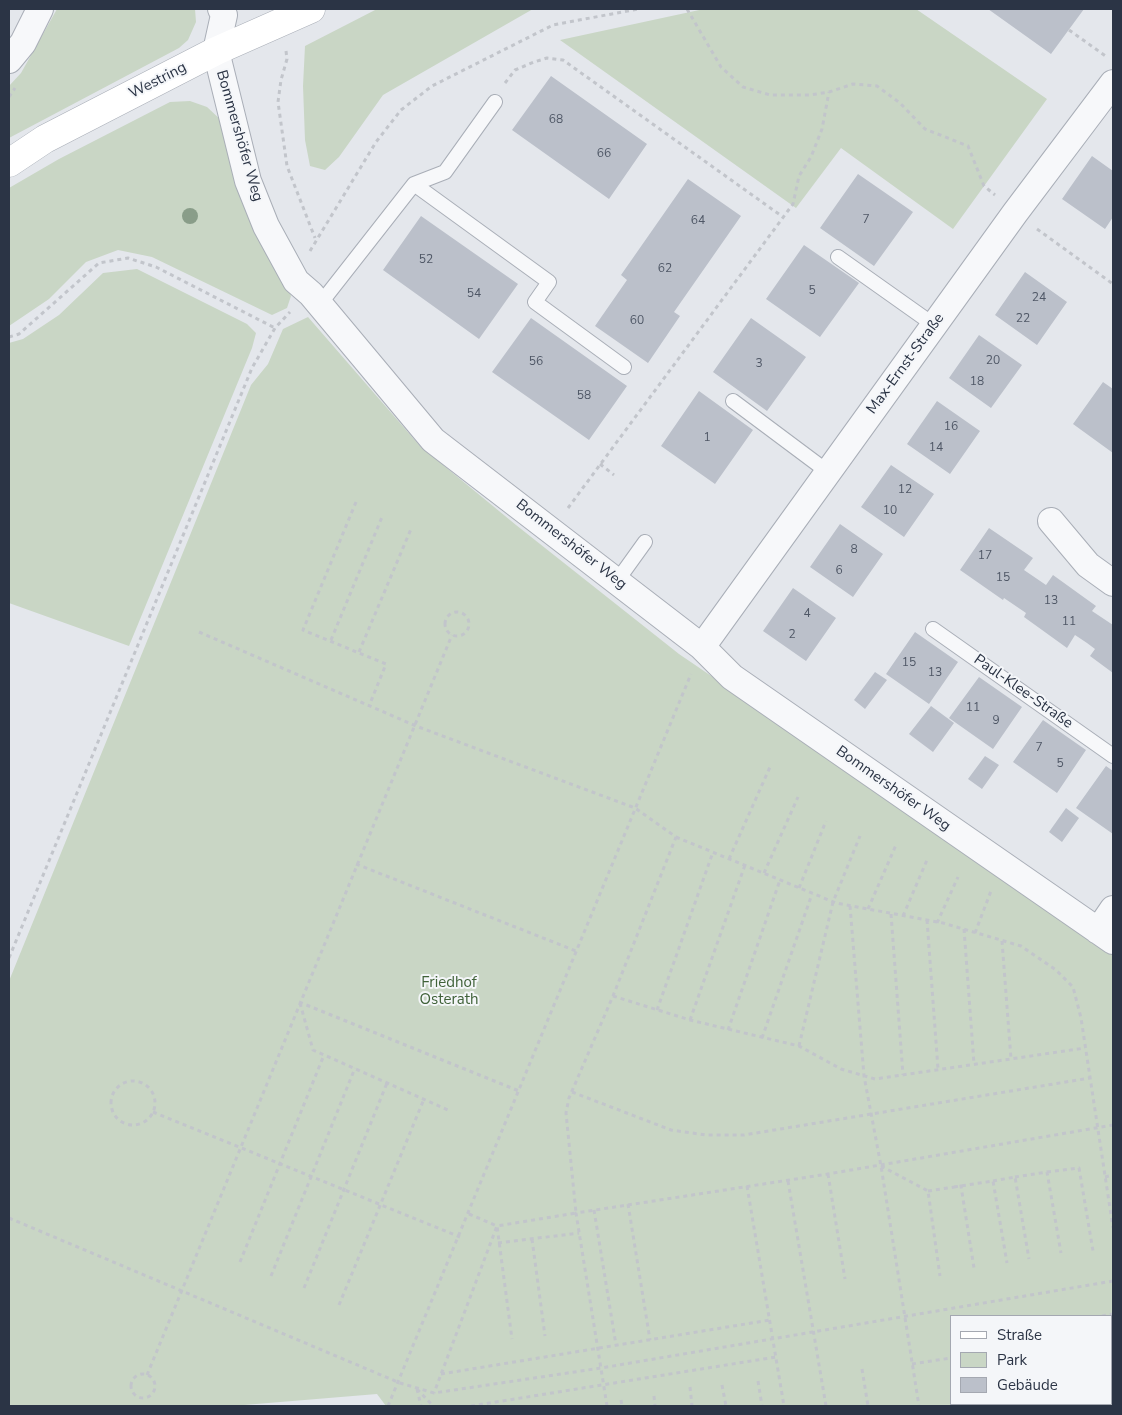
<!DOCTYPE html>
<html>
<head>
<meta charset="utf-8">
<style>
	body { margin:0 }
	#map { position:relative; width:1122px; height:1415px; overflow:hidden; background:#e4e7ec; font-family:"Nunito Sans",sans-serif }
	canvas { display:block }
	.frame { position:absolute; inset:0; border:10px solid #2b3445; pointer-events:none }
	.legend { position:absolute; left:950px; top:1315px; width:162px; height:90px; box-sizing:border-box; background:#f4f6f9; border:1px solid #a4a8b1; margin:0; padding:6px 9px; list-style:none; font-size:15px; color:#2b3445 }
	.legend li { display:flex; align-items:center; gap:10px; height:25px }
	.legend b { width:25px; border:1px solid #a4a8b1 }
</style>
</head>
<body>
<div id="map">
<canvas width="1122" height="1415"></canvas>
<div class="frame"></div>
<ul class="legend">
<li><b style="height:6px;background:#fff"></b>Straße</li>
<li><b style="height:14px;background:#c9d6c5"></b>Park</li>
<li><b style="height:14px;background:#bbc0ca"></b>Gebäude</li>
</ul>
</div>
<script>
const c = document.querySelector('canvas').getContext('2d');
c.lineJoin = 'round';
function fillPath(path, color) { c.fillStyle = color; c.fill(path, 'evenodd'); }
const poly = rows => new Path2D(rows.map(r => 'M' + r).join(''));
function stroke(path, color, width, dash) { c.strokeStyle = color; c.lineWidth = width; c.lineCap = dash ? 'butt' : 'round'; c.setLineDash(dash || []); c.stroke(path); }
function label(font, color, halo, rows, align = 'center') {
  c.font = font + ' "Nunito Sans",sans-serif'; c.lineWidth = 4; c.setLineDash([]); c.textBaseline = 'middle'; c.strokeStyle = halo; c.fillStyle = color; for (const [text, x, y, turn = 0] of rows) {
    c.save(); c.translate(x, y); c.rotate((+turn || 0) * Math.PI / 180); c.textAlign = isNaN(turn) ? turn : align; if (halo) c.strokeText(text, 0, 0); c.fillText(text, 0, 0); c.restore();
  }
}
fillPath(poly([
	[57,9,195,9,196,22,188,40,179,48,9,138,9,86,21,73],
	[377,9,533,9,383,95,339,157,325,170,310,166,305,140,303,86,305,46],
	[704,9,916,9,1047,99,953,229,841,148,796,208,560,40],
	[190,101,207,107,222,121,254,214,291,296,287,308,272,315,152,257,118,250,86,262,49,299,9,326,9,188,59,159,170,102],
	[137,269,247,324,256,333,252,348,129,646,9,603,9,343,23,339,59,315,103,273],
	[308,317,420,446,516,525,679,654,1113,950,1113,1406,386,1406,377,1394,232,1406,9,1406,9,981,251,385,268,364,283,329],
	[951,1316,1111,1316,1111,1404,951,1404]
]), '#c9d6c5');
fillPath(poly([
	[988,9,1084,9,1051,54],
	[551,76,647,144,609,199,512,130],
	[1092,156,1113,171,1113,217,1105,229,1062,199],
	[858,174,913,212,874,266,820,228],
	[688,179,741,216,674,312,680,316,648,363,595,326,627,280,621,275],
	[421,216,518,284,479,339,383,270],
	[804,245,859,283,820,337,766,299],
	[1025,272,1067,302,1037,345,995,315],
	[531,318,627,386,589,440,492,372],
	[751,318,806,357,767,411,713,372],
	[979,335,1022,365,991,408,949,378],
	[1103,382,1113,389,1113,453,1073,424],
	[699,391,753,430,715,484,661,446],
	[937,401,980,431,950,474,907,444],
	[891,465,934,494,904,537,861,507],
	[840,524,883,554,853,597,810,567],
	[989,528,1033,558,1024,570,1046,585,1053,575,1096,606,1092,611,1113,625,1113,673,1090,656,1095,649,1087,643,1075,635,1067,648,1024,617,1026,613,1004,598,1003,600,960,570],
	[793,588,836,618,806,661,763,631],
	[915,632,958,662,929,704,886,674],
	[875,672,887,680,865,709,854,700],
	[979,677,1022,707,993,749,949,718],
	[931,706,954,723,933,752,909,734],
	[1043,720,1086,750,1057,793,1013,762],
	[985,756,999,765,982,789,968,779],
	[1106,766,1113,771,1113,834,1076,808],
	[1066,808,1079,818,1062,842,1049,832]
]), '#bbc0ca');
const lane = poly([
	[414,184,549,282,535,302,624,367],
	[838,257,934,325],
	[320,304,414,184,445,172,495,102],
	[733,401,828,472],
	[617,581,645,542],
	[933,629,1113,756]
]);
const street = poly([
	[221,9,224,15,216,51,248,181,266,226,296,281,311,294,433,440,702,647,732,677,1113,941],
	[9,60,23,43,40,9],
	[1051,521,1088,565,1113,583],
	[702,647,1015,213,1113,83],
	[1098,931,1113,909]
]);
const secondary = poly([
	[9,163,45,139,216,51,311,9]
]);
stroke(lane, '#a9aeb7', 16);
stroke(street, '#a9aeb7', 28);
stroke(secondary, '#a9aeb7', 29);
stroke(poly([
	[687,9,721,67,743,87,770,95,810,95,829,92,853,84,877,86,900,103,925,129,968,146,984,186,995,195],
	[1069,30,1107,57],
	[286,51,287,59,281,80,278,102,287,166,315,238],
	[505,83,515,70,534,62,547,58,563,60,783,217],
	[9,97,15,88],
	[1037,229,1113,284],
	[310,251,376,142,401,110,432,86,553,25,638,9],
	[9,337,19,334,99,263,128,258,156,267,275,328],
	[600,464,614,475],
	[356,502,303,630,386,664,369,706],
	[568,508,793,204,799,176,811,157,822,129,829,92],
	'445 624a12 12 0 1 1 24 0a12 12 0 1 1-24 0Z',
	[199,632,416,726,635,808,676,837,613,996,569,1098,566,1113,576,1213,497,1226,434,1393],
	[331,640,382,517],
	[359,652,411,529],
	[676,837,836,903,943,923,1021,946,1056,970,1073,987,1081,1018,1113,1228],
	[729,859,770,767],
	[356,864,576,951],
	[764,873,798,797],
	[799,888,826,821],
	[850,906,864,1076,881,1166,919,1406],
	[868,909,896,845],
	[891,914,903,1075],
	[903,916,927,860],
	[927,920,938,1069],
	[937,923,958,877],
	[964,929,974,1064],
	[975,933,991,891],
	[1002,941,1011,1059],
	[9,958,252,368,275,328,290,312],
	[613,996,690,1020,799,1046,841,1069,875,1079,1085,1048],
	[299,1002,519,1091],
	[300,1003,313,1050,448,1110],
	[657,1010,713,852],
	[690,1020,745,865],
	[728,1030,780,880],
	[762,1038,812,894],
	[799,1046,833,902,860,836],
	'111 1103a22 22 0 1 1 44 0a22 22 0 1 1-44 0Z',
	[572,1092,671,1130,706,1135,744,1135,1090,1078],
	[153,1112,460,1237],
	[881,1166,928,1191,940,1276],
	[1047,1172,1079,1168,1093,1251],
	[828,1174,845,1279],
	[1015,1177,1047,1172,1061,1253],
	[1105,1177,1113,1175],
	[788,1181,826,1406],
	[993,1181,1015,1177,1029,1259],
	[747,1186,784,1406],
	[954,1187,993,1181,1007,1263],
	[928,1191,961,1186,974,1268],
	[628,1204,650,1340],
	[594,1210,616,1345],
	[469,1214,497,1226,512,1339],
	[9,1218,400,1383,434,1393,601,1368,1113,1281],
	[532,1239,545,1336],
	[498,1243,579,1233],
	[240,1262,324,1055],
	[271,1276,355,1068],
	[304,1288,387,1083],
	[339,1305,424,1099],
	[1102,1316,1113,1314],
	[912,1364,951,1358],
	[862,1369,868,1406],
	'131 1386a12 12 0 1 1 24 0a12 12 0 1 1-24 0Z',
	[441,1374,770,1320],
	[147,1375,452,635],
	[758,1381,762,1406],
	[722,1385,726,1406],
	[690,1387,692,1406],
	[417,1389,433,1406],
	[417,1389,421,1406],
	[654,1396,655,1406],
	[621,1400,622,1406],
	[1002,1404,1003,1406],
	[1052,1404,1053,1406],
	[1106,1404,1107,1406],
	[388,1406,691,674],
	[471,1406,776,1357],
	[607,1406,576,1213,828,1174,1113,1125]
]), '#c2c5cb', 3, [4, 4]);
stroke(lane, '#f7f8fa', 14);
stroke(street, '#f7f8fa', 26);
stroke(secondary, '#fff', 28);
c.fillStyle = '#899d89';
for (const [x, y] of [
	[190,216]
]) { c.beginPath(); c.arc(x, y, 8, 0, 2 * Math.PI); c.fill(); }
label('12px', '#4f5766', null, [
	["68",556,120],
	["66",604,154],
	["7",866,220],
	["64",698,221],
	["52",426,260],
	["62",665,269],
	["5",812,291],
	["54",474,294],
	["24",1039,298],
	["22",1023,319],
	["60",637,321],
	["20",993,361],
	["56",536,362],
	["3",759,364],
	["18",977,382],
	["58",584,396],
	["16",951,427],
	["1",707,438],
	["14",936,448],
	["12",905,490],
	["10",890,511],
	["8",854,550],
	["17",985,556],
	["6",839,571],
	["15",1003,578],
	["13",1051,601],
	["4",807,614],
	["11",1069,622],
	["2",792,635],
	["15",909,663],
	["13",935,673],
	["11",973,708],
	["9",996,721],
	["7",1039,748],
	["5",1060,764]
]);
label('15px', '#2b3445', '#f4f6f9', [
	["Westring",158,81,-27],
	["Bommershöfer Weg",239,136,74],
	["Max-Ernst-Straße",906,364,-54],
	["Bommershöfer Weg",571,545,38],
	["Paul-Klee-Straße",1023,692,35],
	["Bommershöfer Weg",893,789,35]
]);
label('15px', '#3f6138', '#f4f6f9', [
	["Friedhof",449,983],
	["Osterath",449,1000]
]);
</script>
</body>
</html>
